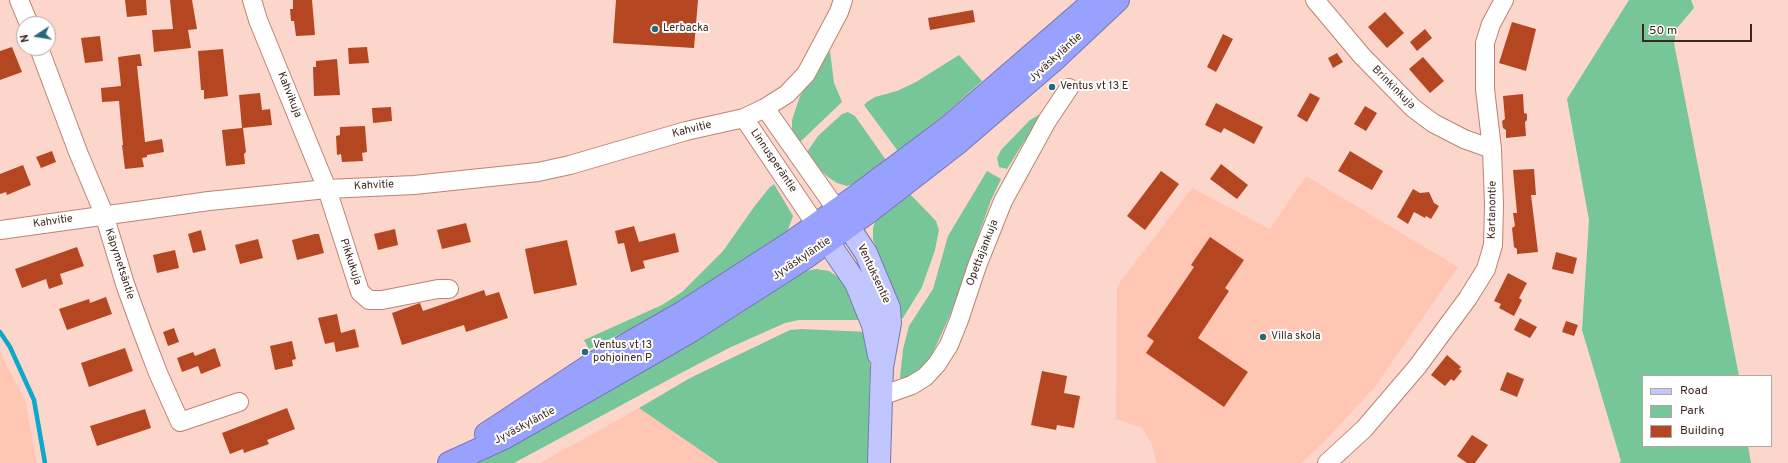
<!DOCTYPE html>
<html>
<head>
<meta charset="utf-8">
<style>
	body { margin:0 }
	#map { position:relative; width:1788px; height:463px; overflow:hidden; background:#fcd6ca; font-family:Overpass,sans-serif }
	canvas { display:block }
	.legend { position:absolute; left:1642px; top:375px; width:130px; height:72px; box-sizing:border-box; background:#fff; border:1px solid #b1a8a5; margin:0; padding:5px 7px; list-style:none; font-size:12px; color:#3d261e }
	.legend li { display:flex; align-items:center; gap:8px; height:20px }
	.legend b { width:20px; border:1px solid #b1a8a5 }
	.north { position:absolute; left:16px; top:16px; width:40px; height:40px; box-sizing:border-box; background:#fff; border:1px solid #b1a8a5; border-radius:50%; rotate:258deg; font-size:11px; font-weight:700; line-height:16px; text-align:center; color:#3d261e }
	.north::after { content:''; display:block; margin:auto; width:14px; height:18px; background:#26697b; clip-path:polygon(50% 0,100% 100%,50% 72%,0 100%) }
	.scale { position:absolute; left:1642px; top:24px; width:110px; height:18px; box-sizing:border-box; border:2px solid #3d261e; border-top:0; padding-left:5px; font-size:12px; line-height:14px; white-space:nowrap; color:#3d261e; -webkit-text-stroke:3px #fff; paint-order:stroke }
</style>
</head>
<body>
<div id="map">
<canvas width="1788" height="463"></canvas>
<ul class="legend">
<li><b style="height:5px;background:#c1c7fe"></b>Road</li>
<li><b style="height:11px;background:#76c69a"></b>Park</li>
<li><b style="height:11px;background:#b44621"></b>Building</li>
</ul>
<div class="north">N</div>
<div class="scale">50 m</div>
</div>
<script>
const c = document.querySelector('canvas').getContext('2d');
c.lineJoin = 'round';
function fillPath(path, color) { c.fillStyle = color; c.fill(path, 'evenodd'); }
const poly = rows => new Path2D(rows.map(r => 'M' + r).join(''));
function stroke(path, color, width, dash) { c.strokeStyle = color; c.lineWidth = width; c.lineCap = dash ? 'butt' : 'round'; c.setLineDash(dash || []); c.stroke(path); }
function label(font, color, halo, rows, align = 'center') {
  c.font = font + ' Overpass,sans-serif'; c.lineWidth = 4; c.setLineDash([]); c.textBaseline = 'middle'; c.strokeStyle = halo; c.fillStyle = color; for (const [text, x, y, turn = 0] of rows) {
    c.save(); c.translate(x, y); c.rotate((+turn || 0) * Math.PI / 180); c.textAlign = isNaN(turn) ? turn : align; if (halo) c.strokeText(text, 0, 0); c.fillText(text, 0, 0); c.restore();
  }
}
fillPath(poly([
	[1306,176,1458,267,1374,388,1323,443,1301,463,1156,463,1152,444,1142,428,1116,419,1117,286,1192,188,1270,229],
	[0,353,25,400,37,463,0,463],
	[639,408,719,463,540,463]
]), '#ffc6b4');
fillPath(poly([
	[1629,0,1691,0,1694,8,1677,28,1674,43,1739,376,1643,376,1643,446,1748,446,1751,463,1619,463,1621,461,1582,330,1589,220,1567,99],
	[830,51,834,83,842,102,800,142,792,135,792,120,800,96],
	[959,55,982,81,900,154,864,105,867,102,875,97,897,91,916,82],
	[1047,110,1023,143,1007,169,999,167,997,158,1001,150,1030,120],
	[848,112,855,116,888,163,857,183,847,186,837,183,828,177,817,167,807,152,818,136,842,114],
	[987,171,1001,179,991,200,950,315,926,368,908,378,900,378,903,349,909,326,933,289,948,236],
	[774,184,793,216,786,235,678,306,589,349,584,340,662,305,682,292,723,251,754,207,769,188],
	[910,194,936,221,939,230,935,250,922,287,903,318,894,318,893,301,889,277,873,240,873,228,876,219],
	[816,269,829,271,841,279,863,320,799,320,785,323,729,348,681,373,514,463,476,463,745,308,800,272],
	[801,329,868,332,870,368,868,463,719,463,639,408,690,378,790,330]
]), '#76c69a');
stroke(poly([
	[0,332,10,347,34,400,45,463]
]), '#0da9ca', 4.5);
fillPath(poly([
	[125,0,146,0,147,15,127,17],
	[170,0,192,0,197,29,188,30,191,48,154,52,152,30,173,29],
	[293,0,312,0,315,35,296,36,294,21,291,21,290,9,293,9],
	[616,0,698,0,694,48,613,43],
	[973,10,975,22,930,30,928,18],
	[1385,12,1404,33,1387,48,1368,27],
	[1512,22,1536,29,1526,71,1499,63],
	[1425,29,1432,38,1417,51,1410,42],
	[1223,34,1233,39,1216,72,1207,67],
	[100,36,103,61,85,63,81,38],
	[12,47,22,72,0,80,0,51],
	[367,47,369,63,349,64,348,48],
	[223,49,228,96,204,99,204,90,201,90,198,51],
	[1337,53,1343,62,1333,68,1328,58],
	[140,54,142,66,137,66,145,142,162,139,164,152,147,155,147,157,142,158,144,167,125,169,122,145,123,145,119,101,102,102,101,88,121,86,118,57],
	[1423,57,1444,81,1430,93,1409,69],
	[337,59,340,95,314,96,313,67,316,67,316,61],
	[260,93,262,110,270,109,272,125,243,128,246,152,244,154,245,164,226,166,222,130,242,128,239,95],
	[1310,93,1320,98,1307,122,1297,116],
	[1523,94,1524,113,1527,114,1527,120,1525,122,1526,136,1506,138,1506,130,1503,128,1502,121,1505,119,1503,96],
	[1216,103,1263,127,1254,144,1224,128,1221,133,1205,125],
	[1365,106,1377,113,1366,131,1354,124],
	[391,107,392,121,373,123,372,108],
	[365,126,367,152,362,153,363,161,342,162,341,154,337,155,336,136,340,135,340,127],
	[52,151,56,162,41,168,36,157],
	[1350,151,1383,171,1372,190,1338,171],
	[1221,164,1248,185,1237,199,1210,179],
	[23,165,31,185,7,195,6,192,0,194,0,174],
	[1534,169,1536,195,1531,195,1538,252,1517,254,1517,249,1514,247,1512,228,1515,226,1513,213,1517,213,1513,170],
	[1161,171,1179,184,1145,230,1127,216],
	[1413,189,1420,193,1429,192,1434,203,1439,206,1431,219,1426,216,1425,218,1414,212,1408,224,1397,217],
	[466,223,471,242,442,249,437,230],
	[634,226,639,242,675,233,679,252,643,261,645,268,631,272,624,243,618,244,615,231],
	[395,229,398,245,378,250,374,234],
	[201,230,206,250,193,253,188,234],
	[315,234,319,234,324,253,297,260,292,240],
	[1210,237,1244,260,1225,288,1229,291,1198,338,1248,372,1224,407,1146,353,1154,341,1147,336,1194,267,1191,265],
	[258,239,263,258,240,264,235,245],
	[567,240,577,285,534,294,525,249],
	[77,247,84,266,60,274,63,284,49,289,46,279,22,288,15,269],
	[175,250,179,268,157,273,153,255],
	[1556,252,1577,258,1573,274,1552,269],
	[1508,273,1527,283,1519,298,1522,300,1514,316,1499,308,1501,304,1494,301],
	[484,290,486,296,499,292,508,318,466,332,464,325,402,345,392,313,420,303,423,311],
	[106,297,112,314,67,330,59,309,89,299,90,303],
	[337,314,341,333,355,329,359,347,336,352,334,342,325,344,318,318],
	[1520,318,1537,327,1530,338,1514,330],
	[1566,321,1578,325,1574,336,1562,332],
	[174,328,179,342,168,346,163,332],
	[292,341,296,359,292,360,293,366,275,370,270,346],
	[125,348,133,371,89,387,81,363],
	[215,348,221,366,201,374,198,366,182,372,177,358,193,352,195,356],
	[1447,355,1461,367,1459,369,1462,371,1454,381,1451,379,1445,386,1431,375],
	[1042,371,1067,376,1064,393,1080,396,1074,428,1057,425,1056,430,1031,425],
	[1507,372,1524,379,1517,397,1500,390],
	[287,408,295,429,267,440,269,444,244,453,243,449,230,454,222,433],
	[145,409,151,428,97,446,90,426],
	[1472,435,1488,445,1475,463,1467,463,1457,456]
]), '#b44621');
const minor = poly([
	[19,0,29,24],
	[252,0,258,20,327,189,360,292,369,300,382,300,438,289,449,289],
	[1315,0,1362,56,1413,108,1433,123,1464,139,1492,149],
	[39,48,78,152,104,214,125,284,142,331,158,373,180,422,239,402],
	[765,108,837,210],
	[744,118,816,225],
	[0,230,209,201,327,189,414,185,538,172,570,165,686,131,744,118,765,108,787,94,806,74,839,12,843,0],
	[881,396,912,385,925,377,937,364,949,345,959,320,977,266,1003,201,1047,121,1069,88],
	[1327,463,1364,429,1417,367,1468,298,1486,269,1493,245,1494,205,1492,149,1485,89,1485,43,1491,24,1504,0]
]);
const major = poly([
	[838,211,866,253,889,308,890,323,882,367,879,463],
	[817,226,856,283,873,325,879,355]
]);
const highway = poly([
	[486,434,592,364,680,314,790,243,852,199,947,128,1095,0],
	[449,463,504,438,599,384,691,331,805,258,870,211,959,142,1052,62,1118,0]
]);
stroke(minor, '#bd8371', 20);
stroke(major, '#7876b0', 24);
stroke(highway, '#7876b0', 24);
stroke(minor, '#fff', 18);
stroke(major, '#c1c7fe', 22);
stroke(highway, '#98a1fe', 22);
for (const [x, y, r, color] of [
	[655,29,4,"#26697b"],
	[1052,87,4,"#26697b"],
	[1263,337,4,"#26697b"],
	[585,352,4,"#26697b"]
]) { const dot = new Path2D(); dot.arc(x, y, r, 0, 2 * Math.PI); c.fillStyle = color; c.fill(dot); stroke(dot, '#fff', 1.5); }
label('11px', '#3d261e', '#fff', [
	["Lerbacka",663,29],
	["Ventus vt 13 E",1060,87],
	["Villa skola",1271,337],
	["Ventus vt 13",593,346],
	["pohjoinen P",593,359]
], 'left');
label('11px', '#3d261e', '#fff', [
	["Jyväskyläntie",1056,58,-42],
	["Brinkinkuja",1393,88,45],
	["Kahvikuja",289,95,68],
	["Kahvitie",692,130,-14],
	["Linnusperäntie",773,161,56],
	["Kahvitie",374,186,-3],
	["Kartanontie",1493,210,-89],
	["Kahvitie",53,222,-8],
	["Opettajankuja",983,253,-69],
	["Jyväskyläntie",802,259,-34],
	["Pikkukuja",350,262,72],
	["Käpymetsäntie",119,264,72],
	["Ventuksentie",873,274,65],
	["Jyväskyläntie",525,426,-28]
]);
</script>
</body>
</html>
